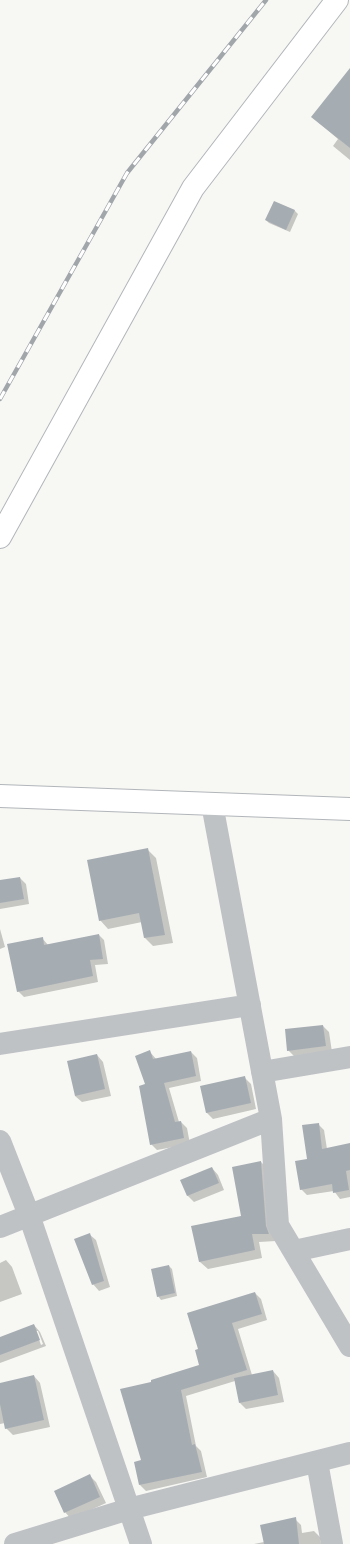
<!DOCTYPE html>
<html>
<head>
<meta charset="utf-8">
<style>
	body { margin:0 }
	canvas { display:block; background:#f7f7f4 }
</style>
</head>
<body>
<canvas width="350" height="1544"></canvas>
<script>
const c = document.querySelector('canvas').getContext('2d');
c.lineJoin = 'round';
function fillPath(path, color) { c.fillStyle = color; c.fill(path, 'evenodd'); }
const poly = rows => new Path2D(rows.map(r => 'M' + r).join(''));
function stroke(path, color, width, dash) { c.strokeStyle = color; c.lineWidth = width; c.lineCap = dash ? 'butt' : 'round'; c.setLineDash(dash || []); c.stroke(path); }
fillPath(poly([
	[350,76,350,160,333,146,338,139,312,117],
	[274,202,295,211,298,214,290,232,269,223,266,220],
	[147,849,156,858,173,943,153,946,145,938,142,922,108,929,100,920],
	[20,878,26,884,29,904,0,909,0,881],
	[0,929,5,947,0,949],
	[99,935,104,940,108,964,95,965,98,982,24,997,18,991,42,938,48,945],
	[323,1026,329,1032,332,1052,295,1057,288,1050],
	[149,1051,157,1060,191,1052,197,1058,201,1081,169,1088,179,1122,181,1122,187,1128,190,1144,157,1150,151,1144,146,1085],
	[97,1055,103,1062,111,1096,82,1102,75,1096],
	[244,1077,251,1084,256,1109,213,1119,206,1112],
	[318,1124,324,1130,327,1149,350,1144,350,1197,340,1199,334,1191,307,1195,301,1189,308,1159],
	[261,1162,269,1170,276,1241,259,1242,262,1258,208,1269,200,1262,192,1227,243,1217],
	[212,1168,218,1175,224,1190,194,1202,187,1195],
	[89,1234,96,1240,110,1287,99,1291,93,1284],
	[6,1260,12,1267,22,1294,0,1302,0,1263],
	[169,1266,172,1269,177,1296,161,1300,158,1296],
	[255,1293,261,1299,267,1320,238,1329,252,1375,273,1371,279,1378,284,1402,246,1409,240,1403,235,1381,186,1396,196,1446,201,1451,207,1477,146,1491,140,1485,153,1382,201,1366,199,1350],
	[34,1325,40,1332,46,1346,0,1363,0,1338],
	[36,1331,38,1331,43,1344,41,1345],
	[34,1376,40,1383,50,1427,13,1435,6,1428,5,1423,0,1424,0,1384],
	[90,1476,96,1482,106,1503,71,1519,65,1512],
	[295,1519,301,1525,302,1533,314,1531,320,1537,321,1544,254,1544,264,1542]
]), '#0003');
fillPath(poly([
	[350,68,350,148,311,117],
	[274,201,295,210,286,230,265,220],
	[148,848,165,935,144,938,139,913,99,921,87,860],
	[20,877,24,899,0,903,0,880],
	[99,934,103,959,90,960,93,976,17,992,7,944,43,937,44,945],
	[323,1025,326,1046,287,1051,285,1029],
	[150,1050,153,1059,191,1051,196,1076,164,1083,175,1122,181,1121,184,1138,150,1145,139,1086,145,1084,135,1056],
	[97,1054,105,1089,75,1096,67,1061],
	[245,1076,251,1103,206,1113,200,1086],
	[319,1123,322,1149,350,1143,350,1170,346,1171,349,1190,333,1193,332,1184,300,1190,295,1161,307,1159,302,1125],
	[261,1161,266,1226,269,1234,252,1234,255,1250,199,1262,191,1226,241,1216,232,1167],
	[212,1167,219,1183,187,1196,180,1180],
	[90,1233,104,1281,92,1285,74,1239],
	[169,1265,175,1293,157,1297,151,1269],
	[255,1292,262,1314,232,1323,247,1370,181,1390,192,1445,195,1444,202,1472,139,1485,134,1462,141,1460,120,1389,151,1382,151,1380,199,1365,195,1350,198,1349,187,1313],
	[34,1324,40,1340,0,1355,0,1337],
	[273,1370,278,1395,239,1403,234,1378],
	[34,1375,44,1420,5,1429,0,1404,0,1383],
	[90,1474,100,1497,64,1513,54,1491],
	[296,1517,299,1544,264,1544,260,1525]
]), '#a6adb2');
const secondary = poly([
	[0,537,193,188,337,0],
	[0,796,350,809]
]);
stroke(secondary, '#b2b6ba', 24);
stroke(poly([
	[212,804,271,1119,278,1225,350,1346],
	[0,1044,250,1005],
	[262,1072,350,1057],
	[0,1141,29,1215,141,1544],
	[0,1227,271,1119],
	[294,1251,350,1239],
	[317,1462,332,1544],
	[15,1544,129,1509,350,1453]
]), '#bfc2c5', 22);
stroke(secondary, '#fff', 22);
const rail = poly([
	[0,399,127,173,266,0]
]);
stroke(rail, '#a1a6ab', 4.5);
stroke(rail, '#fff', 3, [9]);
</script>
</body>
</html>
